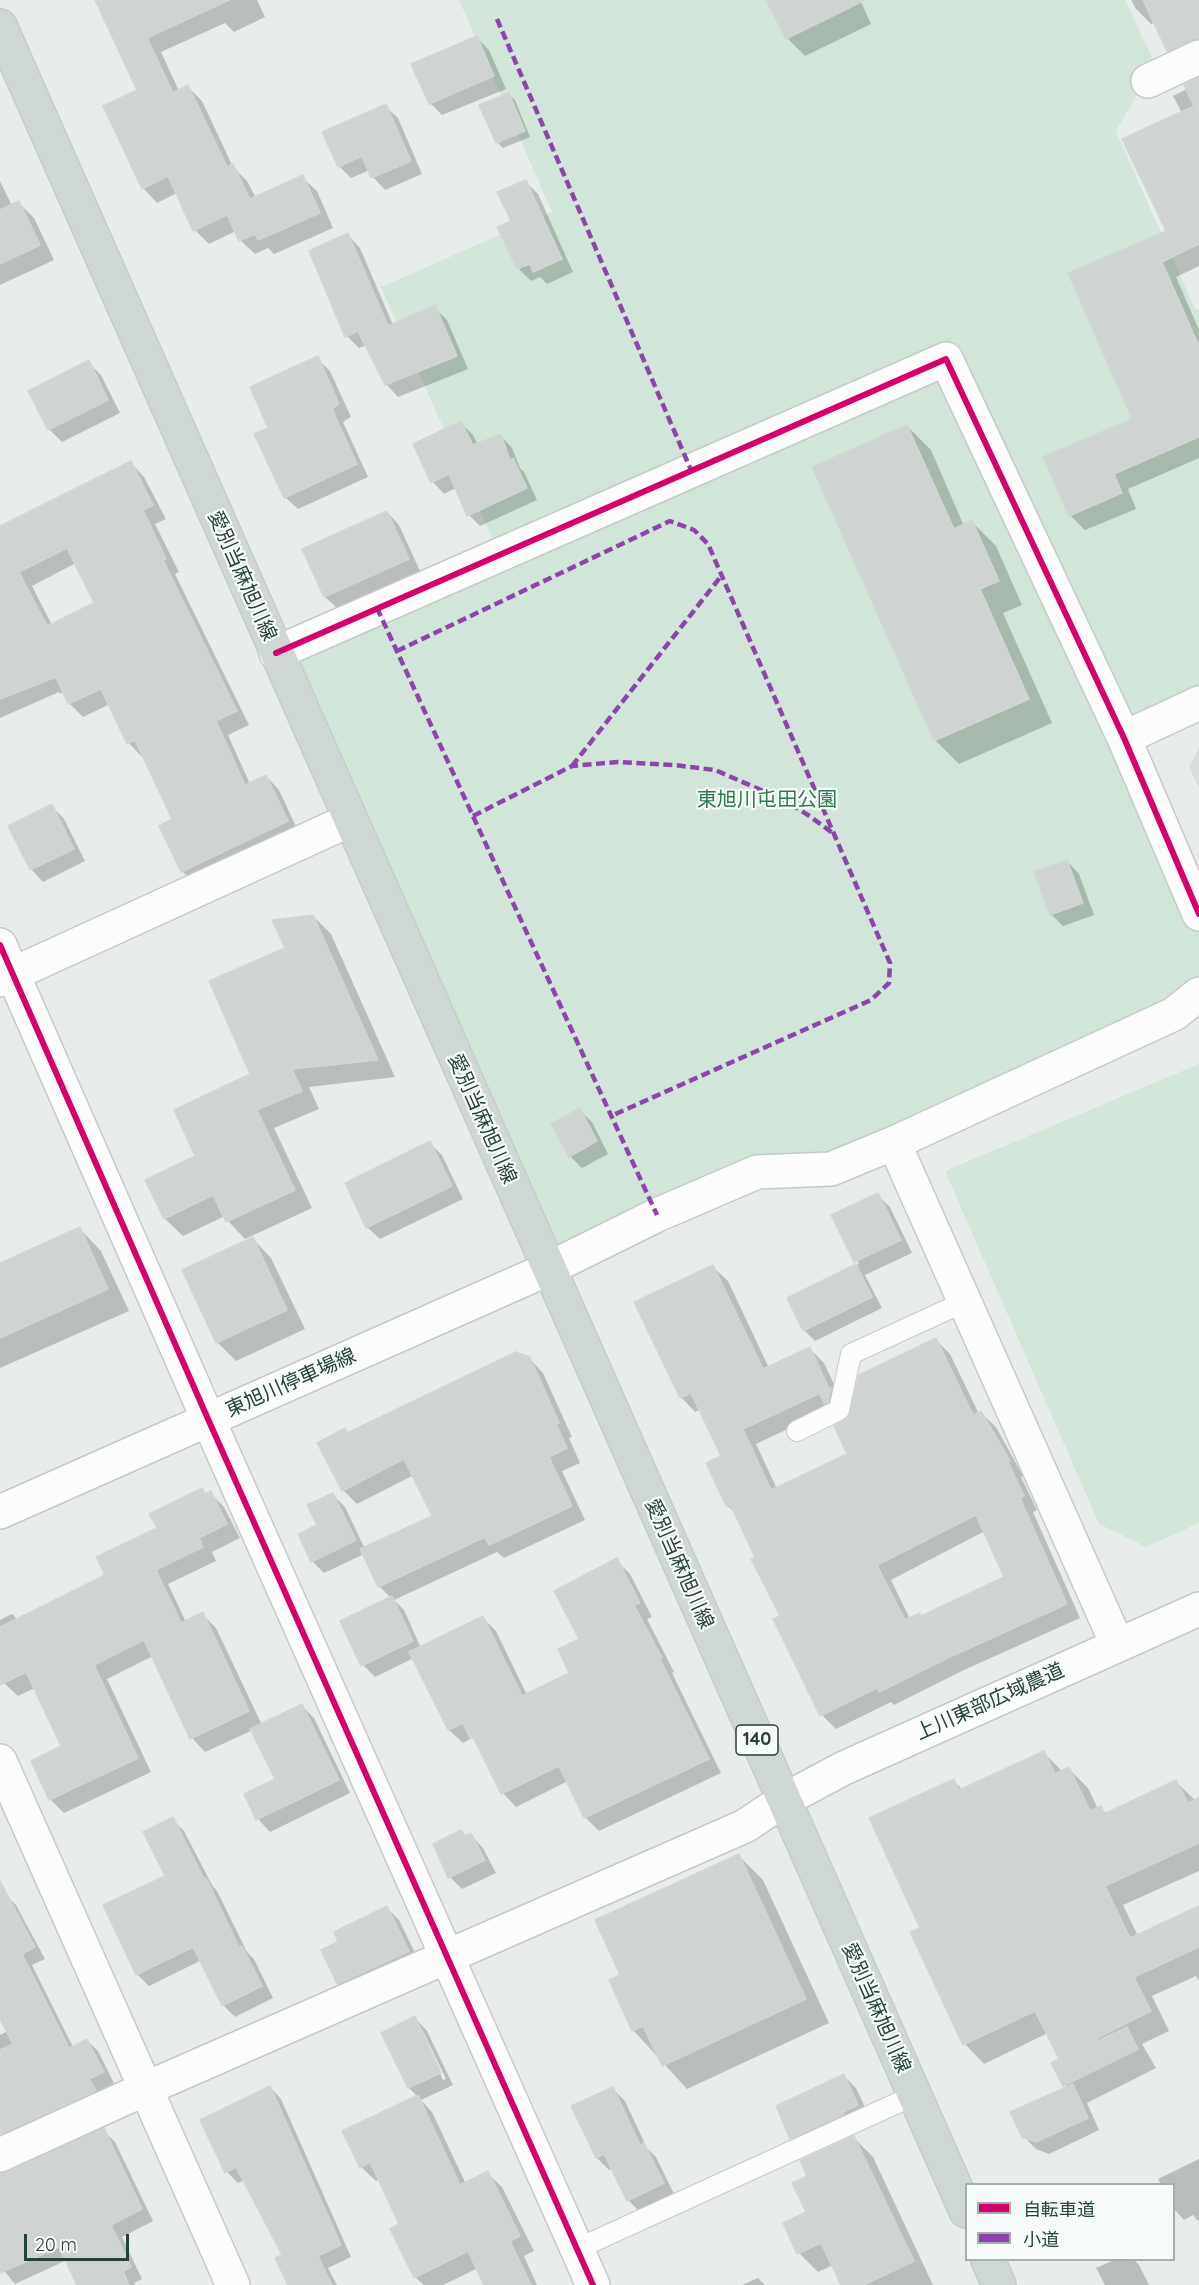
<!DOCTYPE html>
<html>
<head>
<meta charset="utf-8">
<style>
	body { margin:0 }
	#map { position:relative; width:1199px; height:2285px; overflow:hidden; background:#e8edeb; font-family:Quicksand,"Noto Sans JP",sans-serif }
	canvas { display:block }
	.legend { position:absolute; left:965px; top:2183px; width:210px; height:78px; box-sizing:border-box; background:#f7fbf9; border:2px solid #a3b1ad; margin:0; padding:8px 10px; list-style:none; font-size:18px; color:#24423a }
	.legend li { display:flex; align-items:center; gap:12px; height:30px }
	.legend b { width:30px; border:2px solid #a3b1ad }
	.scale { position:absolute; left:24px; top:2234px; width:105px; height:27px; box-sizing:border-box; border:3px solid #24423a; border-top:0; padding-left:8px; font-size:18px; line-height:21px; white-space:nowrap; color:#24423a; -webkit-text-stroke:4px #f7fbf9; paint-order:stroke }
</style>
</head>
<body>
<div id="map">
<canvas width="1199" height="2285"></canvas>
<ul class="legend">
<li><b style="height:8px;background:#d6006c"></b>自転車道</li>
<li><b style="height:8px;background:#8e44ad"></b>小道</li>
</ul>
<div class="scale">20 m</div>
</div>
<script>
const c = document.querySelector('canvas').getContext('2d');
c.lineJoin = 'round';
function fillPath(path, color) { c.fillStyle = color; c.fill(path, 'evenodd'); }
const poly = rows => new Path2D(rows.map(r => 'M' + r).join(''));
function stroke(path, color, width, dash) { c.strokeStyle = color; c.lineWidth = width; c.lineCap = dash ? 'butt' : 'round'; c.setLineDash(dash || []); c.stroke(path); }
function label(font, color, halo, rows, align = 'center') {
  c.font = font + ' Quicksand,"Noto Sans JP",sans-serif'; c.lineWidth = 4.5; c.setLineDash([]); c.textBaseline = 'middle'; c.strokeStyle = halo; c.fillStyle = color; for (const [text, x, y, turn = 0] of rows) {
    c.save(); c.translate(x, y); c.rotate((+turn || 0) * Math.PI / 180); c.textAlign = isNaN(turn) ? turn : align; if (halo) c.strokeText(text, 0, 0); c.fillText(text, 0, 0); c.restore();
  }
}
fillPath(poly([
	[1199,747,1199,788,1189,767]
]), '#d6dedb');
fillPath(poly([
	[459,0,1125,0,1155,64,1116,131,1195,309,1199,309,1199,703,1125,737,1199,914,1199,994,831,1169,757,1172,548,1269,276,653,499,554,381,287,552,212],
	[1199,1064,1199,1523,1146,1547,1099,1524,945,1171]
]), '#d1e6d8');
fillPath(poly([
	[97,0,257,0,265,17,234,32,225,23,161,52,179,91,188,87,202,101,233,167,247,181,256,198,302,177,317,191,333,228,274,254,268,248,255,254,240,240,236,231,209,244,195,230,177,193,157,203,143,188,139,91],
	[768,0,865,0,861,2,871,24,805,56,787,38],
	[1131,0,1199,0,1199,58,1184,65,1169,50,1155,22,1151,24,1136,9],
	[477,38,489,50,506,89,442,115,430,103],
	[1199,79,1199,266,1176,277,1199,330,1199,458,1128,489,1136,509,1085,530,1070,515,1134,420,1070,274,1168,232,1182,113,1173,96,1187,89],
	[509,94,515,100,530,137,503,148,497,142],
	[385,106,398,118,422,174,385,190,373,177,370,170,351,178,339,166],
	[0,181,12,206,19,203,34,218,54,260,0,285],
	[525,181,538,194,573,272,547,284,540,277,531,281,519,269,499,227,513,221],
	[348,235,360,248,393,325,434,307,447,320,468,369,398,397,386,384,367,345,359,348,347,336],
	[317,358,330,371,351,417,343,422,368,477,298,509,285,497,270,428],
	[88,362,101,375,120,413,62,442,49,429],
	[461,423,473,435,478,445,501,436,512,448,520,468,524,472,537,500,480,526,469,515,456,488,444,494,433,482],
	[907,426,931,450,964,526,972,522,996,546,1022,605,1003,613,1052,723,959,764,935,740],
	[131,463,144,477,166,519,155,524,179,572,175,574,249,725,228,735,250,784,266,776,279,790,300,835,196,884,182,871,174,820,144,756,142,757,129,743,110,704,83,717,69,703,64,692,61,694,59,692,0,718,0,528],
	[76,563,96,604,52,625,32,586],
	[387,512,399,525,420,571,338,609,325,597,304,550],
	[52,806,64,819,85,861,43,882,31,869],
	[1067,861,1079,874,1094,915,1063,926,1051,914],
	[313,916,331,934,395,1077,309,1087,319,1109,274,1128,312,1208,245,1239,228,1221,225,1216,183,1236,165,1219,197,1156,252,1075,287,949],
	[579,1110,592,1122,608,1154,582,1168,570,1156],
	[430,1143,442,1155,463,1199,380,1239,367,1227],
	[877,1195,890,1207,912,1253,865,1275,882,1308,815,1341,804,1330,789,1299,859,1264,833,1216],
	[80,1229,101,1251,129,1311,0,1368,0,1265],
	[253,1239,271,1258,305,1329,236,1361,217,1342],
	[713,1267,728,1281,769,1368,810,1349,824,1363,843,1403,756,1444,777,1489,849,1455,850,1418,936,1340,950,1354,979,1414,981,1413,996,1427,1023,1476,1021,1477,1037,1510,1033,1512,1080,1618,964,1670,894,1705,891,1702,836,1729,822,1715,757,1558,736,1514,727,1505,723,1457,701,1409,695,1412,681,1397],
	[985,1531,1006,1578,922,1617,910,1619,891,1580],
	[529,1358,543,1373,572,1437,569,1438,580,1463,562,1471,585,1520,504,1558,497,1552,394,1600,404,1610,421,1648,483,1618,496,1631,527,1695,571,1673,581,1639,616,1560,630,1574,652,1617,647,1619,674,1672,672,1673,721,1773,599,1831,585,1817,568,1781,516,1807,503,1793,477,1743,472,1738,463,1743,449,1730,414,1658,375,1677,363,1665,391,1598,380,1587,364,1554,324,1573,312,1561,319,1526,333,1495,345,1507,365,1549,434,1517,414,1475,357,1504,343,1490,345,1430,349,1434],
	[202,1489,207,1495,210,1493,224,1507,240,1538,212,1552,216,1561,168,1584,186,1622,202,1614,216,1628,262,1725,301,1705,314,1718,350,1793,270,1832,258,1819,246,1795,277,1780,253,1730,205,1752,192,1738,153,1656,107,1679,151,1772,64,1813,50,1799,63,1747,35,1688,18,1696,4,1683,0,1674,0,1620,12,1614,18,1620,107,1576],
	[1044,1753,1063,1772,1069,1769,1088,1788,1098,1809,1101,1808,1107,1814,1176,1782,1196,1801,1199,1800,1199,1871,1123,1905,1138,1936,1199,1907,1199,1981,1196,1976,1152,1996,1169,2031,1142,2044,1156,2068,1087,2103,1099,2130,1049,2154,1036,2149,1023,2136,1067,2088,1053,2063,1061,2059,1048,2033,984,2064,965,2044,912,1933,922,1928,954,1781,963,1790],
	[172,1819,184,1831,212,1885,217,1891,247,1952,254,1959,273,1998,235,2017,223,2005,202,1960,149,1986,137,1974,105,1906,167,1877],
	[461,1832,466,1837,471,1835,483,1848,496,1873,462,1889,450,1877],
	[739,1856,763,1880,829,2023,687,2089,633,2030,622,1976],
	[5,1894,16,1905,45,1959,32,1965,73,2047,87,2040,98,2051,114,2083,99,2091,105,2102,13,2144,0,2130,0,2035,8,2031,0,2016,0,1897],
	[387,1908,399,1920,420,1963,351,1996,338,1983,323,1951,340,1942],
	[415,2018,427,2031,453,2085,421,2100,432,2112,466,2184,487,2173,502,2187,534,2251,524,2256,537,2285,486,2285,478,2268,443,2285,424,2285,415,2277,401,2225,380,2179,376,2181,361,2167,418,2097,409,2088,383,2033],
	[420,2031,423,2031,446,2079,443,2080],
	[844,2076,856,2088,870,2118,804,2150,792,2138],
	[270,2087,281,2099,351,2257,328,2268,337,2285,290,2285,284,2256,245,2180,238,2183,227,2172],
	[613,2089,625,2101,647,2148,656,2157,675,2196,640,2212,628,2200,613,2168,609,2170,597,2158],
	[103,2130,115,2142,153,2221,122,2237,142,2279,134,2283,135,2285,79,2285,67,2260,15,2284,0,2266,0,2177],
	[854,2138,873,2157,933,2285,843,2285,833,2265,818,2272,799,2253,785,2224,808,2213,809,2177],
	[1199,2159,1199,2222,1193,2215,1184,2220,1174,2209,1174,2184,1161,2184,1158,2179],
	[1114,2260,1134,2260,1139,2265,1149,2285,1105,2285,1096,2268],
	[758,2278,765,2285,742,2285]
]), '#0003');
const building = poly([
	[95,0,229,0,147,38,173,93,188,85,227,167,233,164,250,199,303,175,320,213,258,240,255,234,239,241,227,215,193,231,168,176,142,189,103,106,137,90,95,0],
	[766,0,865,0,786,39,766,0],
	[1143,0,1199,0,1199,39,1167,51,1143,0],
	[477,36,494,76,429,104,411,64,477,36],
	[1199,78,1199,244,1162,262,1199,346,1199,437,1114,474,1122,493,1069,516,1043,457,1132,419,1068,273,1166,231,1122,139,1194,106,1184,85,1199,78],
	[509,93,525,131,496,143,479,105,509,93],
	[386,104,411,161,371,178,362,156,338,167,322,132,386,104],
	[526,180,562,259,533,272,530,264,517,269,497,227,511,221,497,192,526,180],
	[19,201,40,245,0,264,0,210,19,201],
	[348,233,388,326,435,305,457,356,385,385,358,331,345,337,309,251,348,233],
	[318,356,339,404,332,409,357,464,284,498,254,434,268,428,250,387,318,356],
	[89,360,108,400,48,430,28,391,89,360],
	[461,421,473,445,501,434,510,460,513,458,527,488,467,516,449,474,431,483,413,444,461,421],
	[907,425,954,529,972,520,999,581,980,589,1029,699,934,741,812,467,907,425],
	[131,461,153,505,143,510,166,559,163,560,237,711,216,721,245,785,266,775,288,821,181,872,159,826,172,819,135,740,127,744,101,689,68,704,56,677,0,699,0,526,131,461],
	[67,548,94,603,47,626,19,572,67,548],
	[387,511,409,559,324,597,302,549,387,511],
	[52,804,74,849,30,870,8,826,52,804],
	[1067,860,1083,903,1050,915,1034,872,1067,860],
	[313,915,378,1060,292,1069,302,1091,257,1110,295,1190,226,1222,213,1195,164,1219,145,1180,195,1156,174,1110,250,1074,209,981,285,948,272,920,313,915],
	[580,1108,597,1141,569,1157,551,1124,580,1108],
	[430,1141,452,1186,366,1228,345,1183,430,1141],
	[878,1193,901,1240,854,1262,831,1215,878,1193],
	[80,1227,108,1289,0,1338,0,1263,80,1227],
	[253,1237,287,1310,216,1343,182,1270,253,1237],
	[856,1264,872,1297,803,1331,787,1298,856,1264],
	[713,1265,763,1369,810,1347,829,1389,743,1429,771,1490,847,1454,834,1426,849,1417,859,1375,936,1338,973,1415,981,1411,1010,1461,1008,1462,1024,1496,1020,1498,1067,1604,950,1657,879,1692,877,1688,820,1716,773,1619,780,1616,751,1559,755,1557,730,1504,726,1506,706,1463,721,1456,691,1393,680,1398,634,1302,713,1265],
	[976,1515,1004,1577,921,1616,920,1613,905,1620,877,1565,976,1515],
	[516,1352,530,1357,559,1423,556,1424,567,1448,549,1457,572,1506,489,1545,485,1537,378,1587,360,1549,432,1516,404,1459,342,1491,317,1443,345,1428,347,1433,516,1352],
	[831,1388,828,1402,824,1404,820,1394,831,1388],
	[202,1488,205,1494,211,1491,227,1524,199,1538,203,1547,156,1570,181,1623,203,1612,249,1711,190,1739,144,1640,94,1665,138,1758,49,1800,31,1761,61,1746,26,1672,0,1685,0,1627,105,1575,96,1557,157,1528,149,1514,202,1488],
	[333,1493,356,1540,311,1562,298,1534,317,1525,307,1505,333,1493],
	[617,1558,640,1603,634,1605,662,1658,660,1659,709,1759,584,1818,559,1766,501,1794,473,1737,470,1738,463,1723,448,1730,409,1652,483,1616,522,1696,569,1673,558,1649,579,1639,554,1591,617,1558],
	[392,1596,413,1641,361,1666,340,1621,392,1596],
	[302,1704,339,1780,256,1820,244,1794,275,1779,250,1729,302,1704],
	[1044,1751,1055,1774,1069,1767,1090,1811,1101,1806,1104,1814,1176,1780,1188,1803,1199,1798,1199,1843,1105,1886,1130,1938,1199,1906,1199,1947,1134,1977,1151,2011,1097,2038,1098,2041,1127,2027,1138,2049,1063,2086,1051,2063,1059,2059,1035,2011,963,2045,910,1932,920,1928,869,1818,954,1779,959,1790,1044,1751],
	[173,1817,204,1879,206,1878,239,1947,242,1946,262,1986,222,2006,193,1947,136,1975,103,1905,165,1876,143,1832,173,1817],
	[461,1830,465,1836,471,1833,485,1860,448,1878,433,1844,461,1830],
	[739,1854,806,1999,662,2066,643,2026,632,2031,609,1980,620,1975,595,1920,739,1854],
	[0,1881,35,1947,22,1954,69,2048,87,2039,104,2072,89,2079,96,2091,0,2134,0,2050,13,2044,0,2019,0,1881],
	[387,1906,409,1951,337,1984,321,1950,338,1942,334,1932,387,1906],
	[415,2016,441,2073,408,2088,381,2033,415,2016],
	[844,2074,858,2105,843,2112,844,2114,790,2139,776,2106,844,2074],
	[1073,2084,1088,2118,1036,2142,1022,2137,1010,2112,1073,2084],
	[270,2086,341,2245,318,2256,332,2285,288,2285,275,2258,282,2255,236,2167,225,2173,200,2120,270,2086],
	[613,2087,640,2145,644,2143,664,2183,627,2201,604,2154,596,2158,571,2106,613,2087],
	[418,2095,460,2185,488,2171,520,2236,510,2241,531,2285,484,2285,468,2251,414,2278,390,2229,399,2224,370,2162,360,2168,342,2131,418,2095],
	[104,2128,142,2209,111,2225,131,2267,123,2271,129,2285,77,2285,59,2247,0,2273,0,2173,8,2172,104,2128],
	[854,2136,914,2261,864,2285,841,2285,821,2243,797,2254,783,2223,806,2212,792,2183,807,2176,800,2161,854,2136]
]);
fillPath(building, '#cfd4d2');
stroke(building, '#d1d6d4', 1.5);
const lane = poly([
	[797,1431,839,1410,851,1354,964,1302],
	[577,2249,915,2095]
]);
const street = poly([
	[1148,81,1199,57],
	[276,653,946,359,1124,738,1199,914],
	[1124,738,1199,703],
	[0,945,208,1419,593,2285],
	[0,980,350,820],
	[894,1143,1117,1644],
	[548,1269,657,1215,757,1172,831,1169,894,1143,1174,1014,1199,994],
	[0,1761,233,2285],
	[0,2155,145,2089,745,1826,784,1800]
]);
const secondary = poly([
	[0,1512,548,1269],
	[784,1800,844,1768,1199,1609]
]);
const primary = poly([
	[0,26,966,2211],
	[988,2260,999,2285]
]);
stroke(lane, '#c5cac8', 22);
stroke(street, '#c5cac8', 36);
stroke(secondary, '#c3cbc8', 36);
stroke(primary, '#c3ccc9', 36);
stroke(lane, '#fcfcfc', 20);
stroke(street, '#fcfcfc', 33);
stroke(secondary, '#fcfcfc', 33);
stroke(primary, '#cfd7d5', 33);
stroke(poly([
	[497,19,691,470],
	[377,608,657,1215],
	[397,651,670,521,694,530,708,544,890,963,889,983,871,1000,611,1116],
	[572,766,722,575],
	[473,816,572,766,617,762,674,765,715,770,784,800,808,815,834,834]
]), '#8e44ad', 4.5, [9, 4.5]);
stroke(poly([
	[276,653,946,359,1124,738,1199,914],
	[0,945,208,1419,593,2285]
]), '#d6006c', 6);
for (const [x, y, w] of [
	[757,1740,42]
]) { const box = new Path2D(); box.roundRect(x - w / 2, y - 15, w, 30, 4.5); c.fillStyle = '#f7fbf9'; c.fill(box); stroke(box, '#24423a', 1.5); }
label('bold 18px', '#24423a', null, [
	["140",757,1740]
]);
label('20px', '#24423a', '#f7fbf9', [
	["愛別当麻旭川線",242,576,66],
	["愛別当麻旭川線",482,1119,66],
	["東旭川停車場線",291,1383,-24],
	["愛別当麻旭川線",679,1564,66],
	["上川東部広域農道",990,1702,-24],
	["愛別当麻旭川線",876,2008,66]
]);
label('20px', '#2d7a4b', '#f7fbf9', [
	["東旭川屯田公園",767,800]
]);
</script>
</body>
</html>
